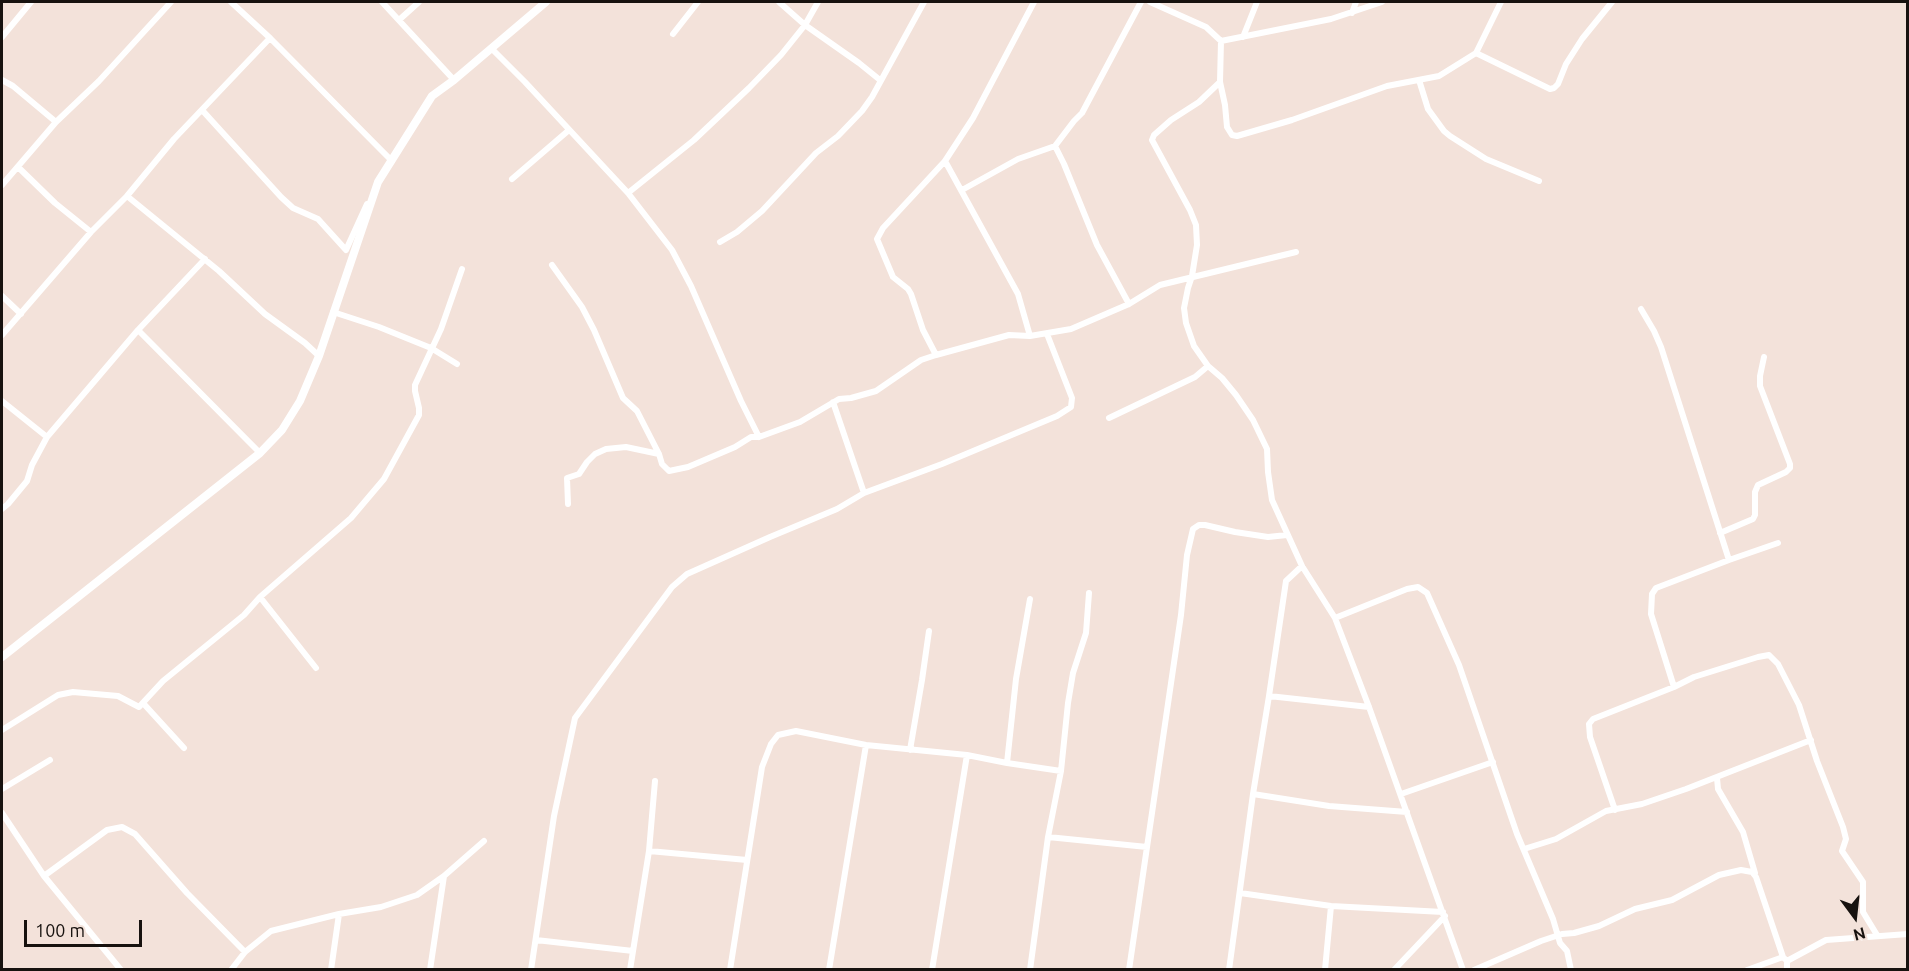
<!DOCTYPE html>
<html>
<head>
<meta charset="utf-8">
<style>
	body { margin:0 }
	#map { position:relative; width:1909px; height:971px; overflow:hidden; background:#f3e2da; font-family:Ubuntu,sans-serif }
	canvas { display:block }
	.frame { position:absolute; inset:0; border:3px solid #17120f; pointer-events:none }
	.north { position:absolute; left:1825px; top:887px; width:60px; height:60px; -webkit-text-stroke:4px #f3e2da; paint-order:stroke; rotate:165deg; font-size:16px; font-weight:700; line-height:24px; text-align:center; color:#17120f }
	.north::after { content:''; display:block; margin:auto; width:21px; height:27px; background:#17120f; clip-path:polygon(50% 0,100% 100%,50% 72%,0 100%) }
	.scale { position:absolute; left:24px; top:920px; width:118px; height:27px; box-sizing:border-box; border:3px solid #17120f; border-top:0; padding-left:8px; font-size:18px; line-height:21px; white-space:nowrap; color:#17120f; -webkit-text-stroke:4px #f3e2da; paint-order:stroke }
</style>
</head>
<body>
<div id="map">
<canvas width="1909" height="971"></canvas>
<div class="frame"></div>
<div class="north">N</div>
<div class="scale">100 m</div>
</div>
<script>
const c = document.querySelector('canvas').getContext('2d');
c.lineJoin = 'round';
const poly = rows => new Path2D(rows.map(r => 'M' + r).join(''));
function stroke(path, color, width, dash) { c.strokeStyle = color; c.lineWidth = width; c.lineCap = dash ? 'butt' : 'round'; c.setLineDash(dash || []); c.stroke(path); }
stroke(poly([
	[231,2,270,38,392,161],
	[382,2,454,80],
	[779,2,805,25,859,63,880,80],
	[1150,2,1206,27,1221,41],
	[1352,13,1356,2],
	[399,20,419,2],
	[673,34,698,2],
	[2,37,31,2],
	[1243,37,1257,2],
	[1221,41,1220,82,1225,105,1227,127,1232,135,1237,136,1292,120,1387,86,1439,76,1476,53,1501,2],
	[1221,41,1331,19,1382,2],
	[491,48,525,82,628,193,672,250,691,286,741,401,759,437],
	[1476,53,1550,89,1554,88,1558,84,1566,64,1582,39,1612,2],
	[2,80,13,86,56,122],
	[1419,80,1428,109,1444,131,1450,136,1486,159,1539,181],
	[1220,82,1199,102,1171,120,1154,135,1152,140,1190,210,1196,225,1197,245,1192,276,1188,288,1184,308,1186,323,1194,346,1208,366,1222,378,1236,395,1253,420,1267,449,1268,472,1272,500,1302,566,1335,618,1369,707,1463,970],
	[202,110,281,197,293,208,318,219,346,250,367,204],
	[945,161,1018,294,1030,336],
	[18,167,55,203,91,232],
	[512,179,569,130],
	[2,185,56,122,99,81,171,2],
	[962,190,1018,159,1055,146],
	[628,193,694,140,749,88,781,55,805,25,818,2],
	[127,196,219,271,265,314,305,343,319,356],
	[720,242,737,232,762,211,816,153,838,136,862,111,872,97,924,2],
	[552,265,582,307,594,330,623,398,637,411,659,454,662,464,669,471,688,467,735,447,751,437,759,437,800,422,839,399,851,398,876,391,921,360,936,355,1009,335,1030,336,1071,329,1129,304,1160,285,1296,252],
	[2,296,21,314],
	[1129,304,1097,245,1064,164,1055,146,1074,121,1082,113,1141,2],
	[1641,309,1654,331,1661,347,1729,560],
	[333,312,379,327,431,348,457,364],
	[138,330,260,453],
	[2,335,91,232,127,196,174,139,270,38],
	[936,355,923,330,911,294,908,289,893,277,877,239,883,228,945,161,973,118,1034,2],
	[2,401,47,437],
	[833,402,864,493],
	[1109,418,1195,377,1208,366],
	[568,504,567,478,579,474,587,462,595,454,606,449,626,447,659,454],
	[2,509,8,504,27,481,32,465,47,437,138,330,205,259],
	[1720,533,1753,519,1755,515,1755,492,1758,485,1786,472,1790,468,1790,464,1760,386,1760,376,1764,357],
	[260,597,316,668],
	[1335,618,1407,589,1418,587,1427,593,1459,665,1517,834,1553,919,1560,943,1567,951,1571,970],
	[1674,687,1651,614,1652,594,1656,588,1729,560,1778,543],
	[1269,696,1369,707],
	[143,703,184,748],
	[2,730,58,695,73,692,118,696,139,707,163,681,244,615,260,597,351,518,384,479,419,415,419,408,415,391,415,385,441,329,462,269],
	[910,750,922,680,929,631],
	[1007,763,1016,679,1030,599],
	[1717,778,1718,789,1743,832,1755,873],
	[2,789,50,760],
	[1253,794,1329,806,1407,812],
	[1401,794,1493,762],
	[1615,810,1590,737,1589,724,1593,719,1674,687,1694,677,1758,657,1769,655,1778,664,1799,705,1817,761,1843,827,1846,839,1842,851,1863,882,1863,912,1877,935],
	[2,813,44,876,121,970],
	[1048,837,1147,847,1129,970],
	[1147,847,1181,615,1187,555,1193,529,1199,525,1205,525,1235,532,1268,537,1287,535],
	[1524,849,1556,839,1606,811,1642,804,1686,789,1811,740],
	[649,851,747,860],
	[44,876,107,830,122,827,135,834,187,893,245,952],
	[1240,893,1331,906,1443,912],
	[536,940,633,951],
	[1787,961,1826,940,1908,934],
	[231,970,245,952,271,931,339,914,381,907,417,895,444,876,484,841],
	[331,970,339,914],
	[430,970,444,876],
	[531,970,554,816,575,718,672,587,687,574,770,537,837,509,864,493,942,464,1057,416,1071,407,1072,398,1047,334],
	[630,970,649,851,655,781],
	[730,970,762,767,771,744,778,735,796,731,866,745,967,755,1007,763,1061,771],
	[829,970,866,745],
	[932,970,967,755],
	[1030,970,1048,837,1061,771,1068,703,1073,673,1086,633,1089,593],
	[1229,970,1253,794,1269,696,1286,581,1302,566],
	[1325,970,1331,906],
	[1394,970,1445,916],
	[1474,970,1541,941,1562,934,1574,933,1599,926,1635,909,1672,900,1719,875,1741,870,1752,872,1756,877,1783,957,1787,961,1787,970],
	[1747,970,1783,957]
]), '#fff', 6);
stroke(poly([
	[2,657,260,453,282,430,300,401,319,356,378,182,432,96,454,80,546,2]
]), '#fff', 8);
</script>
</body>
</html>
